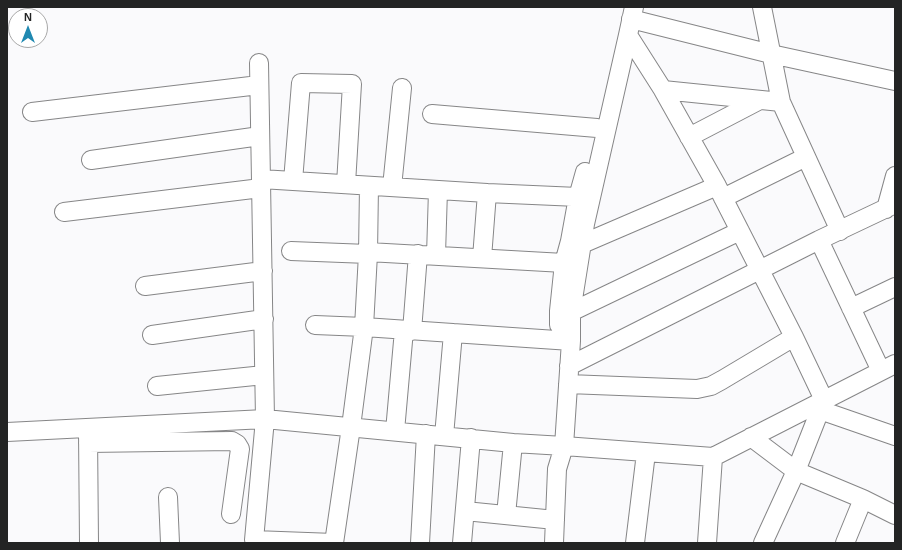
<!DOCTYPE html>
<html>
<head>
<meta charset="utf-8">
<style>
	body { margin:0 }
	#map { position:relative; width:902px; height:550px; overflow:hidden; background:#fafafc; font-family:Helvetica,sans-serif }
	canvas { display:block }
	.frame { position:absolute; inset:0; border:8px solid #232424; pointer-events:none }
	.north { position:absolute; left:8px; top:8px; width:40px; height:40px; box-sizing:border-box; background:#fff; border:1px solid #a7a7a7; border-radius:50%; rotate:0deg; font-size:11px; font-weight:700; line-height:16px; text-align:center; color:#232424 }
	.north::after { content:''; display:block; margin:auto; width:14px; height:18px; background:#2089b1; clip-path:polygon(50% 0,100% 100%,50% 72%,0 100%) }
</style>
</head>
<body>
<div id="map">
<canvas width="902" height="550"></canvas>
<div class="frame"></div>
<div class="north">N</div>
</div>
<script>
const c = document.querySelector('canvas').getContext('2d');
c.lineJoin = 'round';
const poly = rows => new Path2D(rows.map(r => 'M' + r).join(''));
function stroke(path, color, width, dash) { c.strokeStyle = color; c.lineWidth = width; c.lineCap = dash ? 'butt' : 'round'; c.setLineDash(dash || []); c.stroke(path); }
const minor = poly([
	[762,7,781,102,840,231],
	[631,19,771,54,895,81],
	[628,35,663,90,717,186,794,337,824,400,796,471,763,543],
	[259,63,265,419,254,540,334,543],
	[663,90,781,102],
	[32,112,259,85],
	[432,114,597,128],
	[689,137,760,100],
	[91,160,260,136],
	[261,179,487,193,578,197],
	[293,181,301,83,352,84,346,184],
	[392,187,402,88],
	[723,198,806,157],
	[886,209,895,176],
	[64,212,261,188],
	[819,240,881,371],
	[582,244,717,186],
	[291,251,368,254],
	[368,252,564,263],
	[436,255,438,190],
	[482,258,487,193],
	[145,286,263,271],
	[851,308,895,287],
	[571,312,740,231],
	[315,325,364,327,571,341],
	[559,325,559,311,564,263,570,241,578,197,585,172],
	[412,331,418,254],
	[152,335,264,319],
	[569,366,819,240,895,204],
	[568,384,697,389,711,386,722,380,794,337],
	[157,386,264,375],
	[820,410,895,436],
	[395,431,404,330],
	[7,432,265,419,513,443,564,446,713,457,895,364],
	[88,432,89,543],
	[444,436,453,333],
	[751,437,796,471,863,499,895,515],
	[88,443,232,441,237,444,240,449,231,514],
	[168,497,170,543],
	[465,511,555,520],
	[506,515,513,443],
	[334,543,351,427,364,327,368,254,369,186],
	[420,543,426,434],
	[462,543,471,438],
	[554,543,557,469,564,446,571,341,571,312,585,224,628,35,634,7],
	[635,543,646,453],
	[707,543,713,457],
	[845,543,863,499]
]);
stroke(minor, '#868687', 20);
stroke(minor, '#fff', 18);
</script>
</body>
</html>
